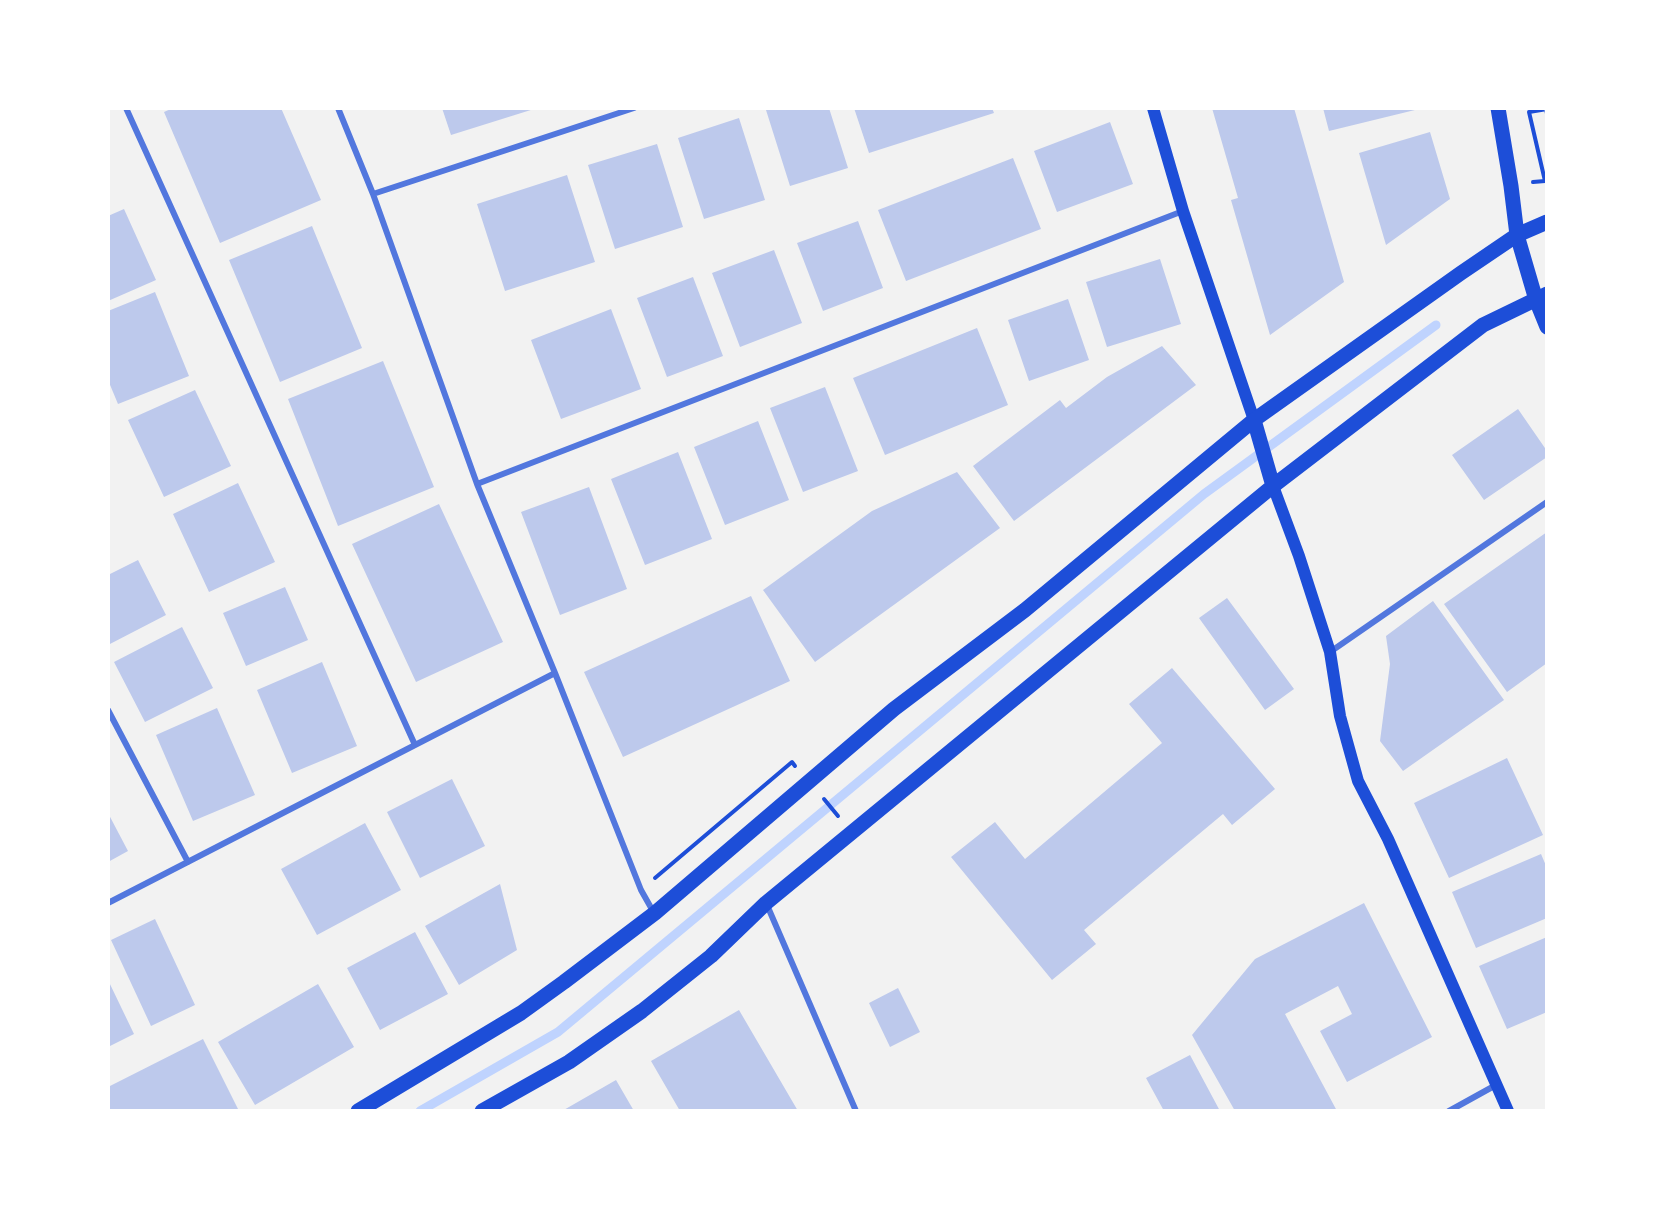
<!DOCTYPE html>
<html>
<head>
<meta charset="utf-8">
<style>
	body { margin:0 }
	#map { position:relative; width:1655px; height:1219px; overflow:hidden; background:#f2f2f2; font-family:"Space Grotesk",sans-serif }
	canvas { display:block }
	.frame { position:absolute; inset:0; border:110px solid #fff; pointer-events:none }
</style>
</head>
<body>
<div id="map">
<canvas width="1655" height="1219"></canvas>
<div class="frame"></div>
</div>
<script>
const c = document.querySelector('canvas').getContext('2d');
c.lineJoin = 'round';
const poly = rows => new Path2D(rows.map(r => 'M' + r).join(''));
function stroke(path, color, width, dash) { c.strokeStyle = color; c.lineWidth = width; c.lineCap = dash ? 'butt' : 'round'; c.setLineDash(dash || []); c.stroke(path); }
function fillPath(path, color) { c.fillStyle = color; c.fill(path, 'evenodd'); }
stroke(poly([
	[420,1111,558,1032,1204,494,1436,325]
]), '#bfd3fe', 9);
fillPath(poly([
	[173,108,281,108,321,200,220,243,164,112],
	[442,108,534,108,534,109,451,135],
	[773,108,829,108,848,168,790,186,766,110],
	[854,108,992,108,994,113,869,153],
	[1212,108,1294,108,1344,282,1270,335,1231,200,1238,198],
	[1323,108,1419,108,1419,109,1329,131],
	[739,118,765,200,704,219,678,138],
	[1110,122,1133,184,1057,212,1034,151],
	[1430,132,1450,199,1386,245,1359,153],
	[657,144,683,227,615,249,588,165],
	[1013,158,1041,229,906,281,878,210],
	[567,175,595,262,505,291,477,204],
	[124,209,156,280,108,301,108,216],
	[858,221,883,288,823,311,797,243],
	[312,226,362,348,280,382,229,260],
	[774,250,802,323,740,347,712,273],
	[1160,259,1181,324,1107,347,1086,282],
	[693,277,723,356,667,377,637,298],
	[155,292,189,376,118,404,108,380,108,311],
	[1068,299,1089,360,1029,381,1008,320],
	[611,309,641,389,561,419,531,340],
	[977,328,1008,405,885,455,853,378],
	[1162,346,1196,385,1014,521,973,466,1060,400,1066,408,1107,377],
	[383,361,434,487,338,526,288,399],
	[825,387,858,471,803,492,770,408],
	[195,390,231,466,164,497,128,420],
	[1518,409,1547,451,1547,457,1484,500,1452,455],
	[758,421,789,500,725,525,694,447],
	[678,452,712,539,645,565,611,479],
	[957,472,1000,528,815,662,763,590,872,511],
	[238,483,275,562,209,592,173,514],
	[589,487,627,589,560,615,521,512],
	[439,504,503,642,416,682,352,544],
	[1547,532,1547,663,1507,692,1444,604],
	[138,560,166,615,108,645,108,575],
	[285,587,308,640,246,666,223,613],
	[751,596,790,681,623,757,584,672],
	[1227,598,1294,689,1265,710,1199,618],
	[1433,601,1504,700,1403,771,1380,741,1390,664,1386,636],
	[182,627,213,688,145,722,114,662],
	[322,662,357,746,292,773,257,690],
	[1172,668,1275,789,1232,825,1223,814,1084,930,1096,944,1052,980,951,857,995,822,1025,859,1162,743,1129,704],
	[217,708,255,795,193,821,156,735],
	[1507,758,1543,835,1449,878,1414,803],
	[452,779,485,846,420,878,387,812],
	[108,813,128,851,108,862],
	[365,823,401,890,317,935,281,869],
	[1541,854,1547,868,1547,918,1476,948,1452,892],
	[500,884,517,950,459,985,425,926],
	[1364,903,1432,1037,1347,1082,1320,1031,1352,1014,1338,986,1285,1014,1337,1111,1235,1111,1192,1035,1255,959],
	[155,919,195,1005,151,1026,111,940],
	[415,932,448,994,380,1030,347,968],
	[1547,937,1547,1012,1507,1029,1479,966],
	[108,980,134,1034,108,1047],
	[318,984,354,1047,255,1105,218,1042],
	[898,988,920,1032,890,1047,869,1003],
	[739,1010,798,1111,680,1111,651,1061],
	[203,1039,239,1111,108,1111,108,1087],
	[1190,1055,1220,1111,1164,1111,1146,1078],
	[616,1080,634,1111,562,1111]
]), '#bdc9ec');
stroke(poly([
	[1533,182,1545,181,1529,112,1547,109],
	[824,799,838,816],
	[655,878,792,762,795,766]
]), '#1d4ed8', 4);
stroke(poly([
	[126,108,415,745],
	[338,108,373,194,477,484,555,673,641,890,654,913],
	[373,194,634,108],
	[477,484,1183,211],
	[1330,652,1547,502],
	[108,710,188,862],
	[108,903,555,673],
	[767,905,856,1111],
	[1449,1111,1496,1085]
]), '#5277de', 6);
stroke(poly([
	[1153,108,1183,211,1254,420],
	[1273,486,1299,556,1330,652,1340,716,1358,781,1388,839,1508,1111]
]), '#1d4ed8', 12);
stroke(poly([
	[1498,108,1511,186,1517,235,1536,300,1547,327],
	[1254,420,1273,486],
	[358,1111,521,1013,564,982,655,913,894,709,1025,610,1254,420,1461,273,1517,235,1547,222],
	[482,1111,569,1062,642,1011,711,956,766,903,1273,486,1483,325,1547,294]
]), '#1d4ed8', 15);
stroke(poly([
	[1544,108,1547,118]
]), '#7290e2', 1.5);
</script>
</body>
</html>
